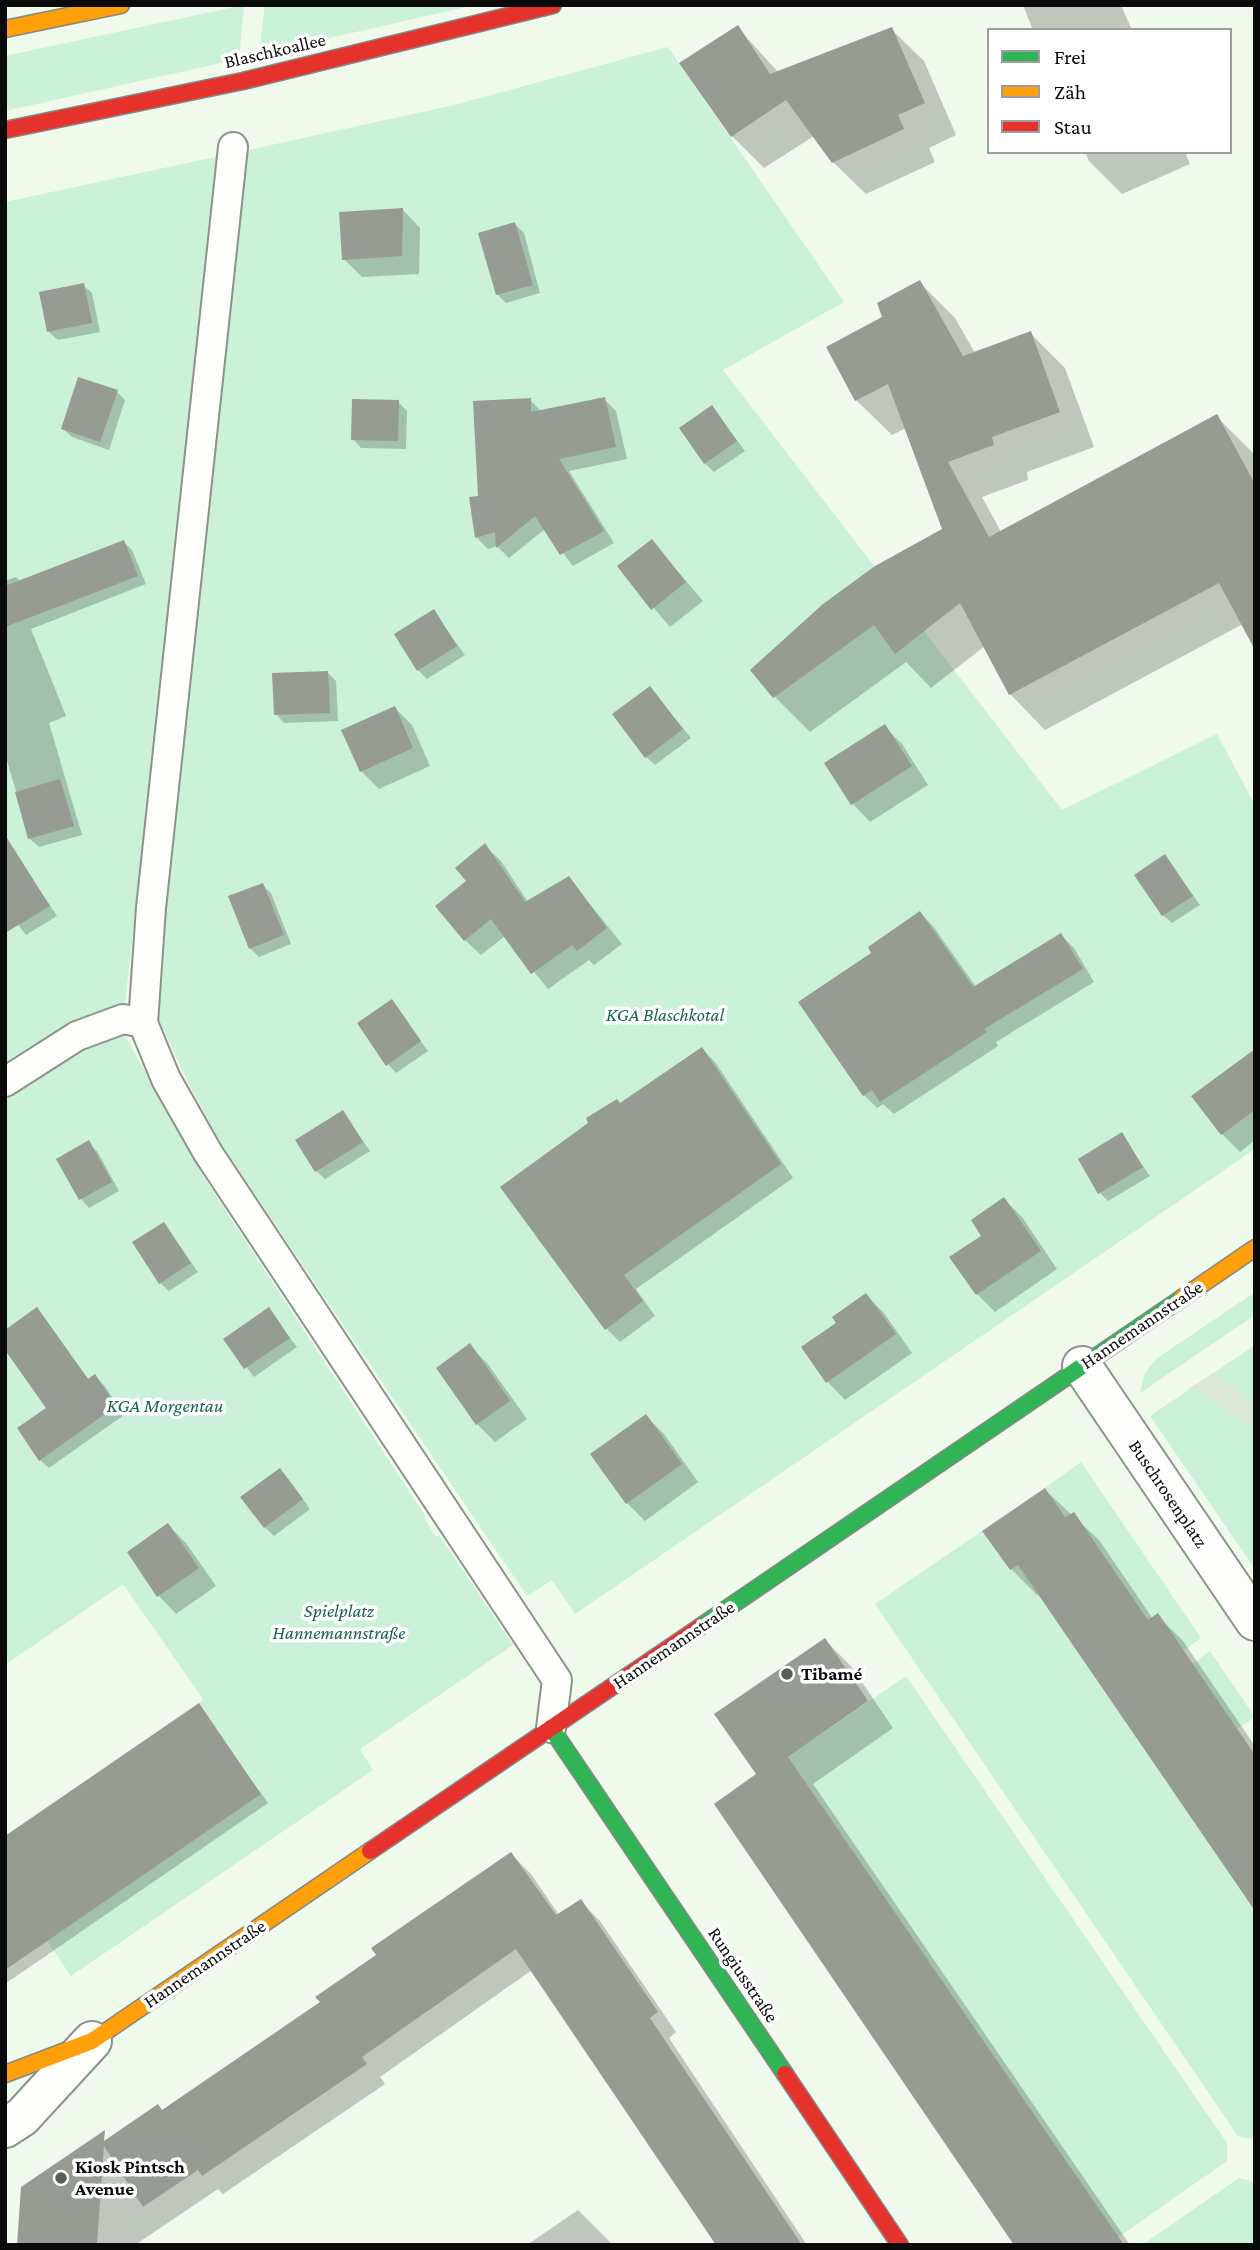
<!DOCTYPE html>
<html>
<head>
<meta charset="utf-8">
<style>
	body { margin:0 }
	#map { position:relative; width:1260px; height:2250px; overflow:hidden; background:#eff9ec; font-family:"Crimson Pro",serif }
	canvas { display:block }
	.frame { position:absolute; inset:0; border:7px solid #0a0a0a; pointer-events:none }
	.legend { position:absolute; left:987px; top:28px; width:245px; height:126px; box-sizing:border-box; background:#fff; border:2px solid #9d9d9d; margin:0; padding:9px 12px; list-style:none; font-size:21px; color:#0a0a0a }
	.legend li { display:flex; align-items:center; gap:14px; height:35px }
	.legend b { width:35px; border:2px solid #9d9d9d }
</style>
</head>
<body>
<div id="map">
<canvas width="1260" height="2250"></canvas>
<div class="frame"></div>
<ul class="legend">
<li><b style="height:9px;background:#30b455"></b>Frei</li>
<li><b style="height:9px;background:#ff9f0a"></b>Zäh</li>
<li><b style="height:9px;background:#e5322d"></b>Stau</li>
</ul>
</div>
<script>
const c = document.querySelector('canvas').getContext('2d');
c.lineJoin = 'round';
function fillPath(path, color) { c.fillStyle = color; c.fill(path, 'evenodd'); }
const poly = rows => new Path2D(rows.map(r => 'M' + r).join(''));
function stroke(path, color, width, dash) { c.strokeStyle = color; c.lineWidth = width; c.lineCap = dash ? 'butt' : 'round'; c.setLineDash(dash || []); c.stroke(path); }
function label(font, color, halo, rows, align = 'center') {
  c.font = font + ' "Crimson Pro",serif'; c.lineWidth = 7; c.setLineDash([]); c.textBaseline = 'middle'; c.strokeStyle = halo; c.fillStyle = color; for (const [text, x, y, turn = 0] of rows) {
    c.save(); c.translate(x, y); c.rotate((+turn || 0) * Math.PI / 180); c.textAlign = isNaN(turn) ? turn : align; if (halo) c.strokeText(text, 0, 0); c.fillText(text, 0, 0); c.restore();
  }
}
fillPath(poly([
	[244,5,239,59,5,111,5,56],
	[265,5,475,5,259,54],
	[668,47,844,302,723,370,1062,810,1217,734,1255,805,1255,1149,575,1614,552,1580,527,1596,224,1149,190,1086,154,1009,244,151,454,105],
	[220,156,122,1030,205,1179,426,1517,424,1518,430,1528,436,1537,439,1535,513,1645,360,1749,373,1770,71,1976,47,1941,261,1793,199,1703,203,1699,123,1584,5,1665,5,202],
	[1255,1292,1255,1315,1140,1393,1145,1373,1156,1359],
	[1255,1345,1255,1569,1150,1416],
	[1081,1462,1201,1638,1183,1651,1148,1620,1074,1512,1065,1517,1045,1488],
	[982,1531,1009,1570,1018,1565,1255,1911,1255,2140,1238,2136,875,1604],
	[1210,1651,1255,1717,1237,1729,1192,1664],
	[906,1676,1227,2143,1227,2161,1107,2245,1108,2222,815,1797,777,1765],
	[1239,2178,1255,2182,1255,2245,1142,2245]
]), '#cbf1d9');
fillPath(poly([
	[1218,1370,1218,1377,1255,1403,1255,1430,1199,1391,1188,1389]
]), '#dce9d7');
fillPath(poly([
	[1023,5,1121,5,1132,30,1033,30],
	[738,28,778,72,891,29,924,61,956,135,929,148,935,162,866,194,833,162,814,136,764,168,732,136],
	[1085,152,1185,152,1190,164,1122,194,1089,161],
	[403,210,420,228,419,274,362,277,344,259],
	[515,224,524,233,540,293,506,303,497,294],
	[920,283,955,318,975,353,1030,333,1065,368,1094,447,1027,472,1028,480,982,497,1001,532,1217,417,1252,452,1255,457,1255,646,1243,624,1045,730,1010,694,985,646,931,688,906,662,810,732,775,697,752,670,944,530,906,428,892,435,856,400,885,318],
	[83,285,92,293,100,332,58,340,49,332],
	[117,392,125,400,109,450,72,437,63,429],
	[604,399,616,411,627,459,569,471,614,543,573,566,545,529,509,558,497,546,488,549,476,537,480,498,530,400,542,412],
	[398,402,407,411,406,449,361,448,353,439],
	[712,407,745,451,714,472,705,463],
	[652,541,703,601,670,627,619,567],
	[124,542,132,550,146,584,31,629,66,716,49,723,82,835,39,847,30,839,5,754,5,581,16,577,21,582],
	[434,612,465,655,427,679,418,670],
	[328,673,336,681,338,721,284,723,276,714],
	[650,688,691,738,655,765,646,757],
	[395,708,412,725,430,766,379,789,361,771],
	[885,727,902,744,928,785,870,822,853,804,827,764],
	[485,846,501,861,528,902,569,878,622,944,594,965,589,960,548,989,505,936,481,955,465,940,468,882],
	[1165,856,1200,905,1172,923,1163,915],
	[21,863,57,916,26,935,5,907],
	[262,885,271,893,291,944,259,957,250,948],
	[920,913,933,926,976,987,1061,935,1074,948,1094,982,996,1042,998,1046,894,1114,883,1104,877,1108,864,1095,874,953],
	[391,1001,428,1051,396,1073,388,1064],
	[702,1049,715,1062,793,1178,636,1289,655,1316,620,1342,607,1329,621,1105],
	[1255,1070,1255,1140,1240,1152,1222,1134],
	[343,1112,370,1151,325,1179,316,1171],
	[1121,1135,1150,1176,1108,1201,1100,1193],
	[88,1143,97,1151,119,1191,89,1208,81,1199,58,1159],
	[1004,1199,1022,1217,1057,1269,995,1312,977,1294,984,1236],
	[164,1224,198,1272,169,1291,160,1283],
	[866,1295,884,1313,912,1353,845,1400,828,1382,803,1348,839,1323],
	[37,1310,89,1380,95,1376,104,1385,124,1415,49,1468,40,1460,49,1409],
	[268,1310,297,1347,254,1377,225,1339],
	[470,1346,487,1363,527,1419,495,1442,477,1424],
	[646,1416,664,1434,698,1482,645,1521,627,1503],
	[288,1479,310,1509,274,1536,265,1527],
	[1045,1490,1099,1540,1153,1619,1158,1616,1183,1641,1255,1746,1255,1907,1040,1593,1037,1595,1011,1569],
	[168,1525,186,1543,216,1586,176,1614,159,1596],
	[825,1640,851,1666,893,1728,813,1784,1130,2245,1016,2245,759,1775],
	[198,1705,268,1803,5,1984,5,1838],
	[511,1854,531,1874,559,1915,581,1902,600,1921,676,2032,669,2038,807,2245,717,2245,532,1970,380,2077,385,2084,223,2194,218,2189,135,2245,18,2245,102,2145,163,2111,322,2003,378,1956],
	[578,2210,613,2245,527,2245]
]), '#0003');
fillPath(poly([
	[738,25,770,74,892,27,925,103,898,115,904,129,832,163,786,100,731,137,679,63],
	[403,208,402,256,342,260,339,212],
	[515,222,533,285,496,295,478,233],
	[920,280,963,356,1031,331,1060,412,992,437,994,445,948,462,989,537,1217,414,1255,484,1255,650,1219,583,1009,695,960,603,895,654,874,625,773,698,750,670,823,604,875,566,942,529,888,384,855,401,826,347,882,317,877,303],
	[84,283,92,323,47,332,39,292],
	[78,377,118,390,100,442,61,429],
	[605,397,616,447,559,459,604,531,560,555,535,516,496,548,495,532,475,538,469,497,478,496,473,401,531,398,531,412],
	[352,399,399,400,398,441,351,440],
	[712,405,737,441,704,464,679,428],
	[652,539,686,582,651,610,617,566],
	[124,540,138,576,5,627,5,586],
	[434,609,457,646,417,671,394,634],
	[328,671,330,713,274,715,272,673],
	[650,686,683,729,645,758,612,714],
	[395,706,413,748,360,772,341,730],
	[885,724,912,766,851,805,824,763],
	[60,779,74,826,28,839,15,792],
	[5,835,50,906,5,933],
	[485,843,525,902,569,876,607,928,577,951,572,945,531,974,491,919,464,941,435,906,466,881,455,868],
	[1165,854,1193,896,1162,916,1134,875],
	[263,883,284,935,249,949,228,896],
	[920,911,973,987,1061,933,1083,969,984,1029,987,1032,880,1102,872,1090,863,1096,798,1002,871,953,868,947],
	[392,999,421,1041,386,1066,357,1023],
	[702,1047,781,1164,624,1275,643,1301,605,1330,500,1187,588,1123,586,1118,617,1099,620,1103],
	[1255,1049,1255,1110,1221,1135,1191,1096],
	[343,1110,363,1142,315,1172,295,1140],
	[1122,1132,1143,1167,1098,1194,1078,1159],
	[89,1140,112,1182,79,1200,56,1159],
	[1004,1197,1041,1251,976,1295,949,1257,981,1236,971,1220],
	[164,1222,191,1263,159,1284,132,1242],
	[866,1293,896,1334,826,1383,801,1347,836,1323,832,1317],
	[37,1307,88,1379,95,1374,116,1406,39,1461,17,1428,46,1408,5,1350,5,1330],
	[269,1307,290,1338,244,1369,223,1339],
	[470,1343,510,1401,476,1425,436,1368],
	[646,1414,682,1464,626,1504,590,1454],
	[280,1468,303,1499,264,1528,240,1497],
	[1045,1488,1065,1517,1074,1512,1148,1620,1158,1613,1255,1755,1255,1911,1018,1565,1010,1570,982,1531],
	[168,1523,199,1568,157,1597,127,1552],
	[825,1638,868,1701,788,1757,1124,2245,1014,2245,714,1804,756,1774,714,1714],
	[199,1703,261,1794,5,1970,5,1836],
	[511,1852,556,1915,581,1899,658,2012,650,2018,802,2245,716,2245,516,1949,362,2057,367,2064,202,2176,198,2170,143,2207,104,2146,97,2245,17,2245,21,2187,105,2130,104,2141,158,2104,162,2110,320,2002,315,1997,376,1955,371,1948]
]), '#969b93');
const lane = poly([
	[233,147,151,908,143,1023,166,1079,208,1153,557,1680,551,1728],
	[5,1082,77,1036,123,1019,143,1023]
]);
const street = poly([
	[1082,1366,1255,1621],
	[5,2128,22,2117,92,2041]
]);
const fast = poly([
	[700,1627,1182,1298],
	[551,1728,785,2074]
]);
const slow = poly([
	[5,29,121,5],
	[1182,1298,1255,1248],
	[5,2074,92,2041,370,1851]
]);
const jam = poly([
	[5,130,243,81,553,5],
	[370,1851,700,1627],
	[785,2074,900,2245]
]);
stroke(lane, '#8d928c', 32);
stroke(street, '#8d928c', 42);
stroke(fast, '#848882', 19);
stroke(slow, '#848882', 19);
stroke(jam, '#848882', 19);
stroke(lane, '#fdfefc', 28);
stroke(street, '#fdfefc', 38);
stroke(fast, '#30b455', 16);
stroke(slow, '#ff9f0a', 16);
stroke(jam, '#e5322d', 16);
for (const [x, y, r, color] of [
	[787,1674,7,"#5a5e59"],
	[61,2178,7,"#5a5e59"]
]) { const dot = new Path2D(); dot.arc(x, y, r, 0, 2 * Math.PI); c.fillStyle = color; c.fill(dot); stroke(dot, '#fff', 2.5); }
label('19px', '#0a0a0a', '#fff', [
	["Blaschkoallee",275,51,-13],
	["Hannemannstraße",1142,1325,-34],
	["Buschrosenplatz",1168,1494,56],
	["Hannemannstraße",674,1645,-34],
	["Hannemannstraße",205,1964,-34],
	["Rungiusstraße",743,1975,56]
]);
label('italic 19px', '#176452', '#fff', [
	["KGA Blaschkotal",665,1015],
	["KGA Morgentau",165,1406],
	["Spielplatz",339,1611],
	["Hannemannstraße",339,1633]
]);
label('bold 19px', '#0a0a0a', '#fff', [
	["Tibamé",801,1674],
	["Kiosk Pintsch",75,2167],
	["Avenue",75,2189]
], 'left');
</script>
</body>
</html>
